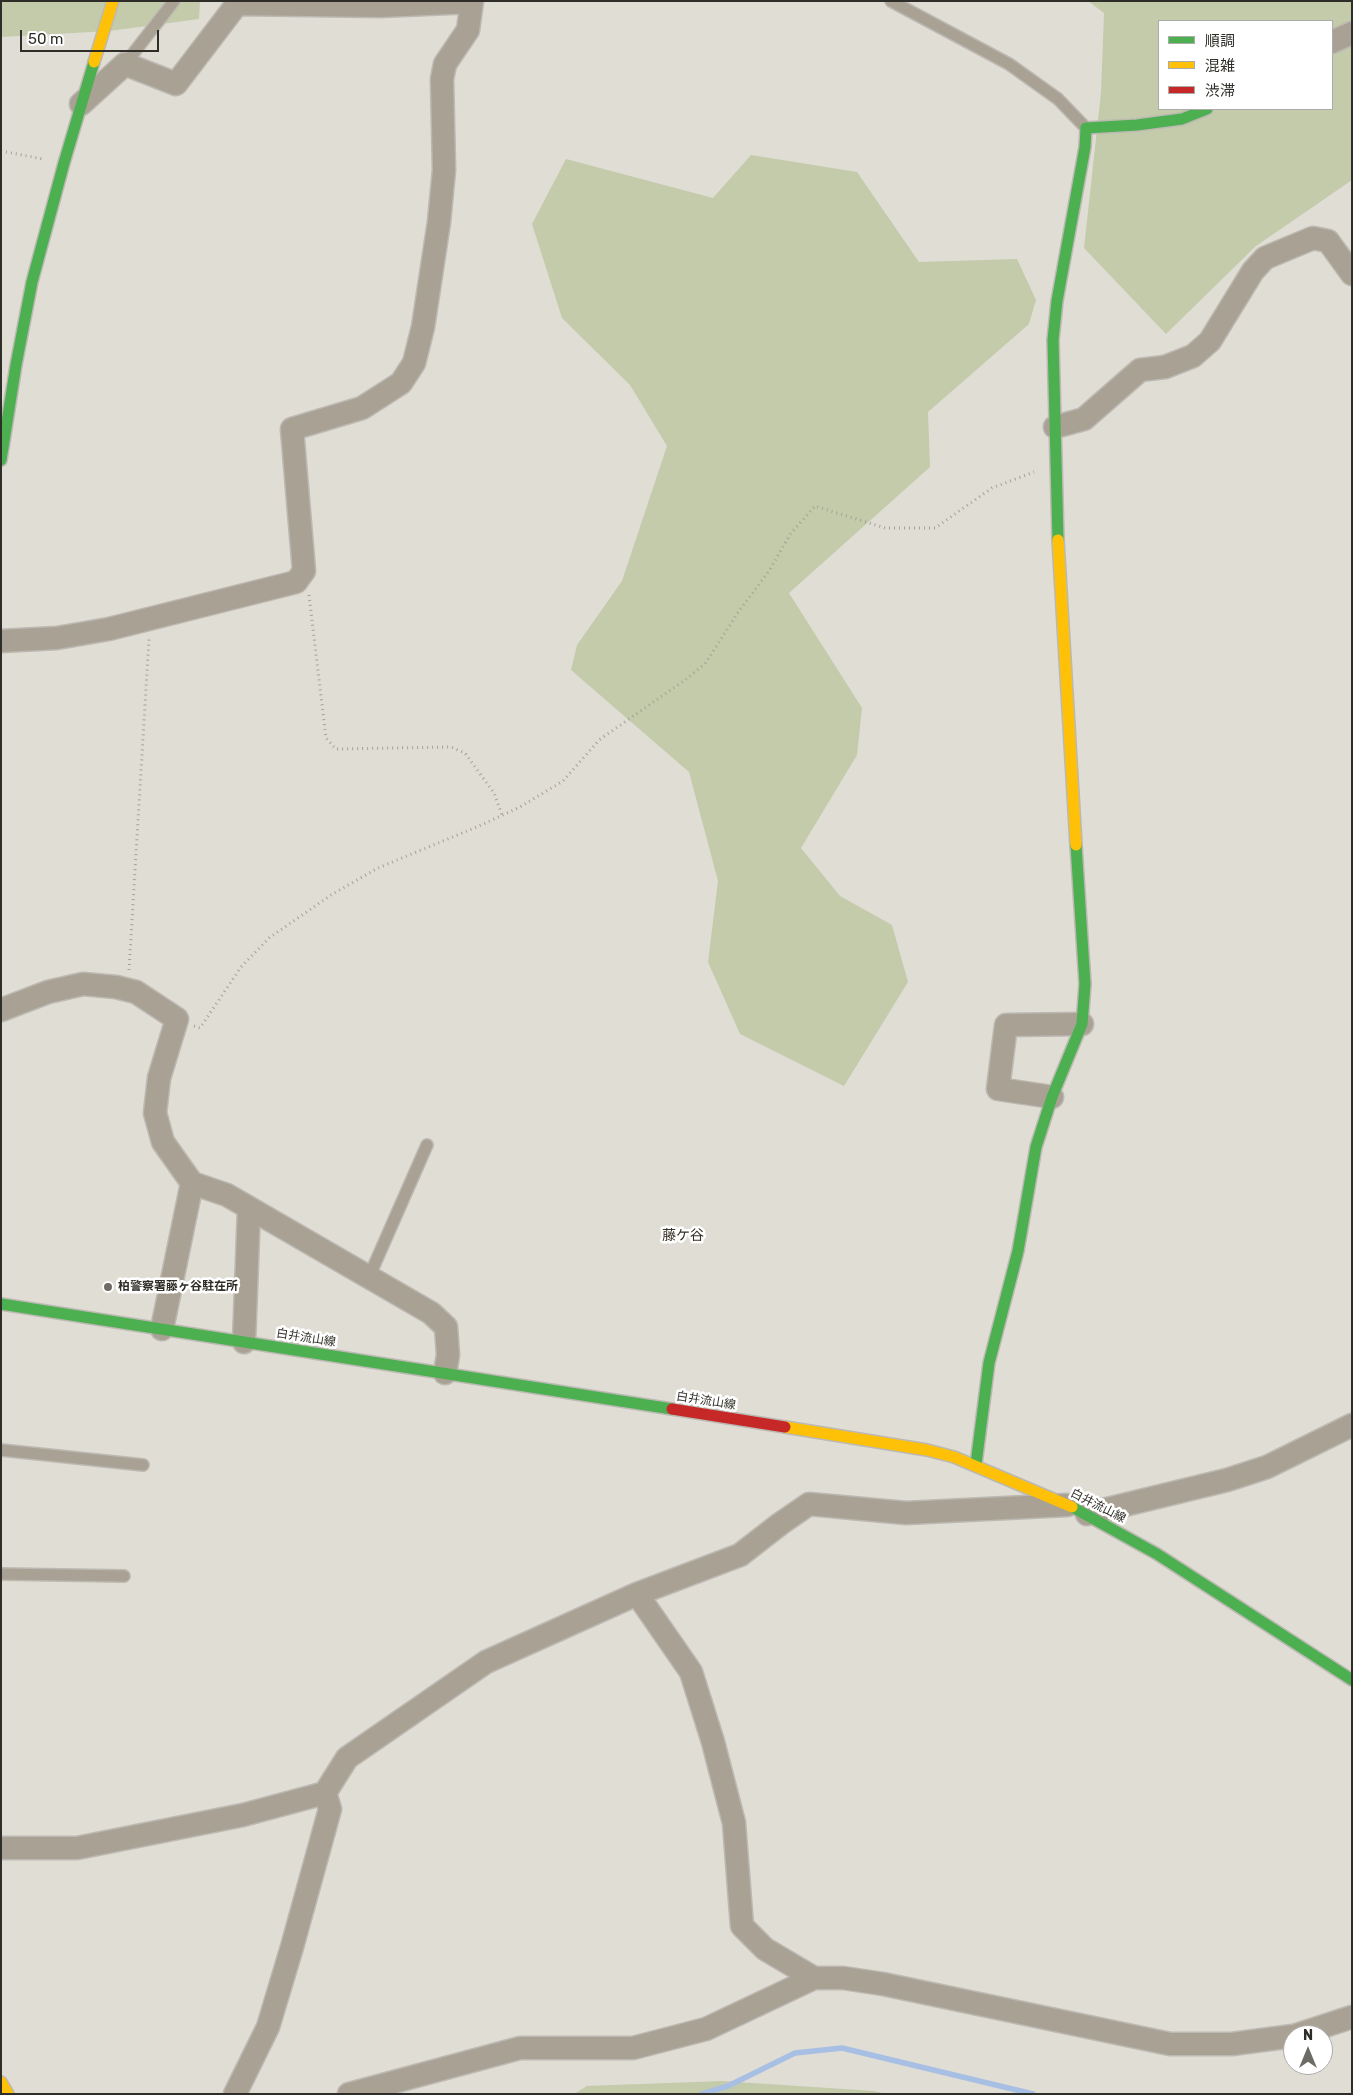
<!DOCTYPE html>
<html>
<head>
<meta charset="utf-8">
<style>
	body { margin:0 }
	#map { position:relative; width:1353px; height:2095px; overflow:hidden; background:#e0ddd5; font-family:Rubik,"Noto Sans JP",sans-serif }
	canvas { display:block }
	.frame { position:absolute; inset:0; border:2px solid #2e2d27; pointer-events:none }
	.legend { position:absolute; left:1158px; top:20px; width:175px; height:90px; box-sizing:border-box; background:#fff; border:1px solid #ababa9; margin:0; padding:6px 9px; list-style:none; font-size:15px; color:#2e2d27 }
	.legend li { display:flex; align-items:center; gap:10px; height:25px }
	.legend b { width:25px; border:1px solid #ababa9 }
	.north { position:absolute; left:1283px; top:2025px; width:50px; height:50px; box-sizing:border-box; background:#fff; border:1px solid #ababa9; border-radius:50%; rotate:0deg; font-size:14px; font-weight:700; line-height:20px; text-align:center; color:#2e2d27 }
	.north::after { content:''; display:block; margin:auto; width:18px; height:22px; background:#6c6b64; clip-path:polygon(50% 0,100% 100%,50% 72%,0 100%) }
	.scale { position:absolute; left:20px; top:30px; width:139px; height:22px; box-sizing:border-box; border:2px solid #2e2d27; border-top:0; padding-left:6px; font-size:15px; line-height:18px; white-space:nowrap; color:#2e2d27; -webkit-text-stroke:4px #fff; paint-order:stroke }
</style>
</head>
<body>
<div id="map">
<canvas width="1353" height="2095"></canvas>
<div class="frame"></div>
<ul class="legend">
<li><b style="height:6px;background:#4caf50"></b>順調</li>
<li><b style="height:6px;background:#ffc107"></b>混雑</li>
<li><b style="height:6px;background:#c62828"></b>渋滞</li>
</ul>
<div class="north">N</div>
<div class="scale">50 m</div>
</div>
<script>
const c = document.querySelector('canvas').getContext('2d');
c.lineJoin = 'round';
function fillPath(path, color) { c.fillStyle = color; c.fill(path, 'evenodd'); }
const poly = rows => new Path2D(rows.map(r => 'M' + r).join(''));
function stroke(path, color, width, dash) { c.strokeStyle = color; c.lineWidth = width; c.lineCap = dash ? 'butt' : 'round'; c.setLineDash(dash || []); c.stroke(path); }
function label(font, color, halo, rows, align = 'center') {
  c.font = font + ' Rubik,"Noto Sans JP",sans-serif'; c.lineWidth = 5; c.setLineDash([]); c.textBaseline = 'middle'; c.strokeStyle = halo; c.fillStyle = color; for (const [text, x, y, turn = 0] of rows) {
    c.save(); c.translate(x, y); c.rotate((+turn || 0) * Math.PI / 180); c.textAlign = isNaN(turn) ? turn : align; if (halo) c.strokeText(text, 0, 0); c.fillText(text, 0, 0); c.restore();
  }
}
fillPath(poly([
	[1,1,200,1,199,19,109,31,1,37],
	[1088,1,1352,1,1352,180,1256,246,1166,334,1084,248,1101,93,1104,13],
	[1159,21,1332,21,1332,109,1159,109],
	[751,155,857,172,919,262,1017,259,1036,300,1029,324,928,412,930,467,789,593,862,708,857,755,801,848,840,896,892,925,908,982,844,1086,740,1034,708,962,718,881,689,772,571,670,577,645,622,581,667,446,630,385,562,318,532,224,566,159,713,198],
	[722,2081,874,2091,886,2094,574,2094,587,2086]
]), '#c3cbaa');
stroke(poly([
	[702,2094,728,2086,795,2053,842,2048,1033,2094]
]), '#a8bfe4', 5.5);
const lane = poly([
	[891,1,1009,64,1058,99,1086,128],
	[125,64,174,1],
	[369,1277,427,1145],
	[1,1450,143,1465],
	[1,1574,124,1576]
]);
const street = poly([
	[1332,42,1352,33],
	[81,104,125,64,176,84,237,4,380,6,472,2],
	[1055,427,1084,419,1140,370,1165,367,1193,356,1210,341,1253,271,1265,258,1313,238,1328,241,1352,274],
	[1,641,57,638,109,629,296,582,304,571,292,429,362,408,401,383,414,363,423,327,439,222,444,170,442,79,445,64,468,30,472,1],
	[1,1010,48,992,83,984,116,987,136,992,177,1019,159,1078,155,1113,163,1142,192,1183,227,1195,431,1313,446,1327,448,1355,445,1373],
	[1052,1097,998,1089,1006,1025,1082,1024],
	[162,1329,192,1183],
	[244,1342,249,1208],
	[1087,1514,1227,1480,1267,1467,1352,1425],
	[637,1594,691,1672,713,1742,734,1823,742,1926,765,1949,814,1978],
	[1,1848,77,1848,243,1815,325,1793,347,1758,486,1662,637,1594,740,1555,780,1524,809,1504,906,1513,1067,1505],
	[1297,2035,1352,2017],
	[235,2094,268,2027,292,1947,330,1809,325,1793],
	[349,2094,520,2048,633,2048,706,2029,814,1978,843,1978,883,1984,1170,2044,1232,2044,1293,2036]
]);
const fast = poly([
	[1,460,16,365,32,282,64,163,94,62],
	[1058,540,1053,340,1057,301,1085,147,1086,128,1137,125,1182,119,1207,109],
	[1,1304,672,1409],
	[976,1464,989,1363,1018,1251,1036,1147,1052,1097,1082,1024,1085,984,1076,845],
	[1072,1507,1157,1554,1352,1680]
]);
const slow = poly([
	[94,62,113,1],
	[1058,540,1076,845],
	[785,1427,927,1450,954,1457,1072,1507],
	[1,2082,8,2094]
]);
const jam = poly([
	[672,1409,785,1427]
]);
stroke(lane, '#bcb9b3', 14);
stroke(street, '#bcb9b3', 25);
stroke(fast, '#bcb9b3', 14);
stroke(slow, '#bcb9b3', 14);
stroke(jam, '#bcb9b3', 14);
stroke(poly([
	[1,151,43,159],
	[309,595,326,738,336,749,451,747,465,753,494,793,502,815],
	[129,970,149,639],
	[194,1026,200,1028,241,967,269,938,331,895,378,868,479,826,520,807,563,781,599,740,685,680,705,664,739,611,769,571,791,533,815,506,885,528,935,528,992,488,1034,472]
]), '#a6a198', 3, [1, 4]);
stroke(lane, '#a9a194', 11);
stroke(street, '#a9a194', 22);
stroke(fast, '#4caf50', 11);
stroke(slow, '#ffc107', 11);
stroke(jam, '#c62828', 11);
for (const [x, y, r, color] of [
	[108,1287,5,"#6c6b64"]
]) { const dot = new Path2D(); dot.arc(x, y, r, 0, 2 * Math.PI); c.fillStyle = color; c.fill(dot); stroke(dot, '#fff', 2); }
label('bold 12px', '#2e2d27', '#fff', [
	["柏警察署藤ヶ谷駐在所",118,1287]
], 'left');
label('12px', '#2e2d27', '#fff', [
	["白井流山線",306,1338,9],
	["白井流山線",706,1401,9],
	["白井流山線",1098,1506,27]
]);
label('14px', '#363327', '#fff', [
	["藤ケ谷",683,1236]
]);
</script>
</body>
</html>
